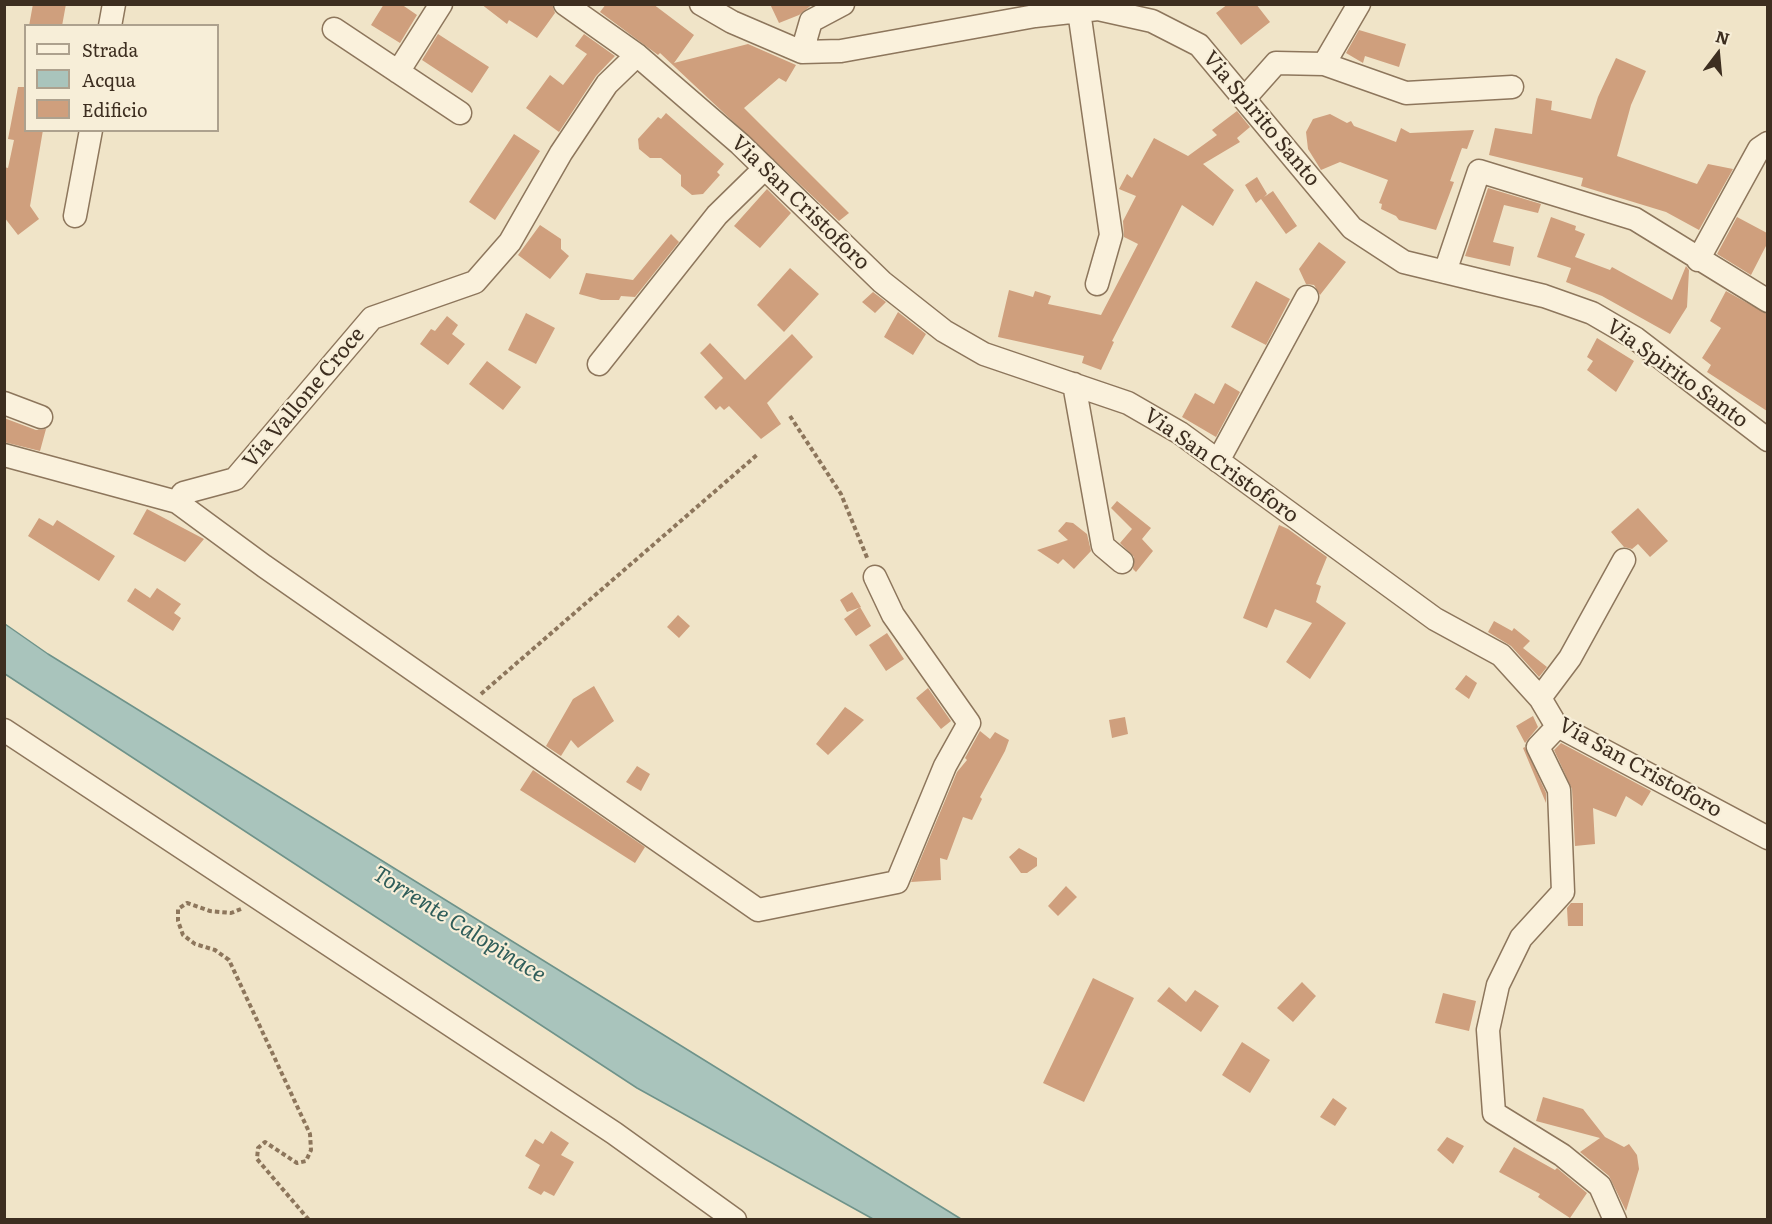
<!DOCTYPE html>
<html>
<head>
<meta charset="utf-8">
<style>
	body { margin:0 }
	#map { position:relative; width:1772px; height:1224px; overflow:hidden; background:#f0e4c8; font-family:Literata,serif }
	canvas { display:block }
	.frame { position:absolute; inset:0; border:6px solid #3d2e20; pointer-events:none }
	.legend { position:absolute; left:24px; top:24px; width:195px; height:108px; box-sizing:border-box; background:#f7eed8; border:2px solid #ada18e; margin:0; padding:8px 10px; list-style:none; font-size:18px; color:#3d2e20 }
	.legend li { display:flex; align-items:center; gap:12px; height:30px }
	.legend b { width:30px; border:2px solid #ada18e }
	.north { position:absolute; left:1688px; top:24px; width:60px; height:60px; -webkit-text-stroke:4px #f7eed8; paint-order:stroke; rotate:16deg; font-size:16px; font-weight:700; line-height:24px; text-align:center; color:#3d2e20 }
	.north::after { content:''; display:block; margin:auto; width:21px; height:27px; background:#3d2e20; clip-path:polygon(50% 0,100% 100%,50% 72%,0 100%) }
</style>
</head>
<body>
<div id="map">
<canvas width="1772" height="1224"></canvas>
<div class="frame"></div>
<ul class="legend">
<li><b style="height:8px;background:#faf1dc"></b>Strada</li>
<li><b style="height:16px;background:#a9c4bc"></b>Acqua</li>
<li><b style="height:16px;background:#cf9f7d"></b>Edificio</li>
</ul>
<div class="north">N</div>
</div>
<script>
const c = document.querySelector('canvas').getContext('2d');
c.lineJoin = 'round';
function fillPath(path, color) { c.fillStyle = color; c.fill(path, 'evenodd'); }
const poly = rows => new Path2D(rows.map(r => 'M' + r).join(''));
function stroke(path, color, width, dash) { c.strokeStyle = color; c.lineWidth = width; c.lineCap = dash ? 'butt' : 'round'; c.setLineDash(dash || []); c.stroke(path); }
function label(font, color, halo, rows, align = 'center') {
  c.font = font + ' Literata,serif'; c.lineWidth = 4.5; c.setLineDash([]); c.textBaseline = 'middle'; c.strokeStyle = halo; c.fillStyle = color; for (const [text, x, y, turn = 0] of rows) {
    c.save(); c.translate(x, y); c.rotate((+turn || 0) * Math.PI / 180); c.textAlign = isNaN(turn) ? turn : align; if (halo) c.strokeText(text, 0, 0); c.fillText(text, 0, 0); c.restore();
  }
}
const water = poly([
	[5,624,48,654,961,1219,873,1219,637,1088,5,674,5,624]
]);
fillPath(water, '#a9c4bc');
stroke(water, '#6f938a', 1.5);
fillPath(poly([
	[33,4,66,4,62,26,29,26],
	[384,4,401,4,417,15,400,43,371,25],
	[481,4,552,4,555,13,537,38,509,20,507,24],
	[606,4,653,4,694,35,674,63,748,44,796,65,786,82,779,78,744,108,849,213,839,221,660,53,658,55,600,12],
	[770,4,813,4,799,15,779,23],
	[1228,4,1256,4,1270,22,1241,45,1216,13],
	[1359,30,1406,44,1399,67,1365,56,1363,63,1346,53],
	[438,34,489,67,472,93,422,60],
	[584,34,615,56,596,76,559,132,526,108,550,75,563,85,587,54,575,46],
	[1616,58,1646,71,1631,105,1617,156,1697,184,1708,164,1733,169,1699,230,1666,212,1581,186,1583,178,1489,155,1495,128,1532,134,1536,98,1552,101,1551,110,1591,119,1598,97],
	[18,87,26,87,26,130,43,130,30,206,39,219,18,235,4,217,4,167,8,168,14,140,8,139],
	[1237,111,1250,127,1237,138,1240,142,1203,164,1234,190,1213,226,1182,205,1112,341,1114,342,1101,370,1082,363,1084,356,998,337,1009,290,1033,297,1035,291,1051,296,1048,304,1101,315,1138,244,1124,237,1123,221,1136,196,1119,189,1127,174,1132,178,1154,138,1188,156,1217,135,1212,130],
	[666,113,724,164,717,172,720,175,703,194,692,195,681,186,681,175,661,158,650,158,639,149,638,139,658,117,661,119],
	[1330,114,1347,123,1351,121,1354,126,1396,142,1401,128,1410,133,1474,130,1467,149,1462,148,1450,181,1454,182,1436,230,1399,220,1396,216,1381,209,1382,204,1379,203,1388,180,1340,162,1321,170,1308,149,1306,132,1313,119],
	[514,134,540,151,495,220,469,202],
	[1257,177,1267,194,1264,197,1273,191,1297,226,1286,234,1261,199,1256,203,1245,185],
	[1488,188,1541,204,1538,213,1504,205,1493,242,1514,247,1510,266,1465,256],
	[767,189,791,213,760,248,734,226],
	[1551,217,1576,226,1575,230,1585,234,1575,257,1610,270,1612,267,1672,300,1686,266,1689,270,1687,307,1670,334,1602,296,1566,282,1571,268,1537,257],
	[1737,217,1767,233,1767,244,1751,275,1717,254],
	[540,225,561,239,561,249,569,256,550,279,518,255],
	[671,234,679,242,635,297,621,296,619,300,601,300,579,294,586,273,633,280],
	[1319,242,1346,262,1320,295,1314,285,1306,284,1299,269],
	[790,268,819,294,784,332,757,305],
	[1256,281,1290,299,1266,345,1231,327],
	[1726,291,1767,314,1767,411,1707,372,1711,365,1702,358,1721,328,1710,321],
	[873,292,886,302,875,313,862,302],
	[898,312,926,334,913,355,884,337],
	[526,313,555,328,536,364,508,350],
	[447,316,458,325,452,334,465,344,448,365,420,344,431,329,435,331],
	[792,334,813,357,767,403,781,424,761,439,729,406,724,410,720,406,716,410,704,397,723,378,700,353,710,343,745,380],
	[1597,338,1634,361,1616,392,1587,370,1593,361,1587,357],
	[487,361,521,387,503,410,469,384],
	[1225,383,1240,392,1216,437,1182,417,1195,393,1214,404],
	[4,418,36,430,46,429,40,451,4,442],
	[1117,501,1151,528,1142,539,1153,551,1136,572,1133,569,1134,557,1120,543,1132,529,1111,508],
	[1638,508,1668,541,1650,557,1638,544,1632,549,1624,547,1611,532],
	[147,509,204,539,185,562,133,534],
	[39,518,53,526,57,520,115,556,99,581,28,536],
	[1066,522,1073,523,1087,534,1091,551,1074,569,1063,559,1058,564,1037,550,1068,540,1058,531],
	[1279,525,1288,529,1327,557,1316,584,1321,586,1316,602,1346,623,1310,679,1286,662,1312,623,1275,609,1267,628,1243,618],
	[135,588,150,598,157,588,181,604,174,613,181,618,173,631,127,601],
	[852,592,861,607,847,612,840,600],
	[860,607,871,626,856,636,844,619],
	[678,615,690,626,679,638,667,627],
	[1494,621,1512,631,1514,628,1530,641,1523,648,1547,667,1539,677,1511,646,1488,632],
	[887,633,904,659,886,671,869,645],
	[1466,675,1477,683,1469,699,1455,689],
	[594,686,614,721,578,748,571,740,561,756,546,746,573,699],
	[928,688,951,721,941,729,916,698],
	[845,707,864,720,828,755,816,744],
	[1533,716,1538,727,1525,743,1516,726],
	[1125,717,1128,734,1112,738,1109,720],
	[980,731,990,739,995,732,1009,740,1005,751,980,797,982,799,972,820,963,817,947,860,940,858,941,880,911,882,957,772,967,760,965,758],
	[1561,743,1651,791,1642,806,1626,796,1616,817,1593,808,1595,844,1575,846,1572,789,1554,750],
	[1525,747,1546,793,1546,803,1523,748],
	[637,766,650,774,641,791,626,782],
	[533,770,645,847,635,863,520,790],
	[1019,848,1037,858,1037,866,1027,873,1021,873,1009,857],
	[1066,886,1077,897,1058,916,1048,906],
	[1571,903,1583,903,1583,926,1568,926,1567,908],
	[1093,978,1134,998,1084,1102,1043,1083],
	[1302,982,1316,996,1293,1022,1277,1008],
	[1169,987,1186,1002,1195,990,1219,1006,1201,1032,1157,1001],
	[1443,993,1476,1001,1469,1031,1435,1023],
	[1242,1042,1270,1060,1250,1093,1222,1075],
	[1543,1097,1583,1109,1605,1137,1624,1147,1629,1144,1637,1155,1639,1169,1626,1211,1609,1176,1580,1152,1600,1138,1536,1121],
	[1333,1098,1347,1108,1335,1126,1320,1117],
	[551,1131,569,1143,561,1155,574,1162,554,1196,544,1191,541,1195,528,1188,540,1165,525,1156,535,1139,543,1144],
	[1447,1137,1464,1146,1453,1164,1437,1150],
	[1514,1147,1555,1170,1557,1168,1587,1193,1570,1218,1538,1197,1540,1194,1499,1172]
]), '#cf9f7d');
const minor = poly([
	[565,4,637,55,740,144,882,282,944,331,984,354,1128,403,1180,433,1435,619,1501,655,1540,698,1556,725,1768,838],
	[701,4,732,22,802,52,841,51,1035,16,1098,9,1152,21,1199,45,1352,228,1404,262,1544,296,1592,313,1635,338,1768,440],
	[1079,11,1111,235,1097,284],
	[110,26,114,4],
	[334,29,460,113],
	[802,52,811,21,843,4],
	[1324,64,1406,93,1512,87],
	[398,72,441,4],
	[1244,99,1276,63,1324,64,1359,4],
	[75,216,91,130],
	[1698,260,1759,149,1768,143],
	[1445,272,1479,171,1635,219,1768,301],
	[599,364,717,215,765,168],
	[1074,384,1103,546,1122,562],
	[4,403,41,417],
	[4,455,177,502,264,566,758,910,897,882,945,766,969,723,893,615,875,577],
	[1218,461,1307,297],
	[177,502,183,493,235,479,372,318,475,282,510,242,561,153,607,84,637,55],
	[1540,698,1570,658,1624,560],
	[1558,726,1538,747,1559,790,1563,892,1521,938,1498,985,1488,1030,1494,1113,1562,1155,1600,1186,1615,1220],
	[4,730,614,1133,735,1220]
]);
stroke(minor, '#8d765c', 25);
stroke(poly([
	[790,416,841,494,868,560],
	[481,694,758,454],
	[241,909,231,913,210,911,187,903,178,909,178,921,183,935,195,944,215,950,229,960,310,1134,311,1150,306,1161,297,1163,265,1142,258,1148,257,1159,309,1220]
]), '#8d765c', 4, [4.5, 3]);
stroke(minor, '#faf1dc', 22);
label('21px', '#3d2e20', '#f7eed8', [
	["Via Spirito Santo",1261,119,50],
	["Via San Cristoforo",800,203,44],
	["Via Spirito Santo",1677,374,36],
	["Via Vallone Croce",304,398,-50],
	["Via San Cristoforo",1221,466,35],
	["Via San Cristoforo",1640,768,29]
]);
label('italic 22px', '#2f5d5a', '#f7eed8', [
	["Torrente Calopinace",459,925,32]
]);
</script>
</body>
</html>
